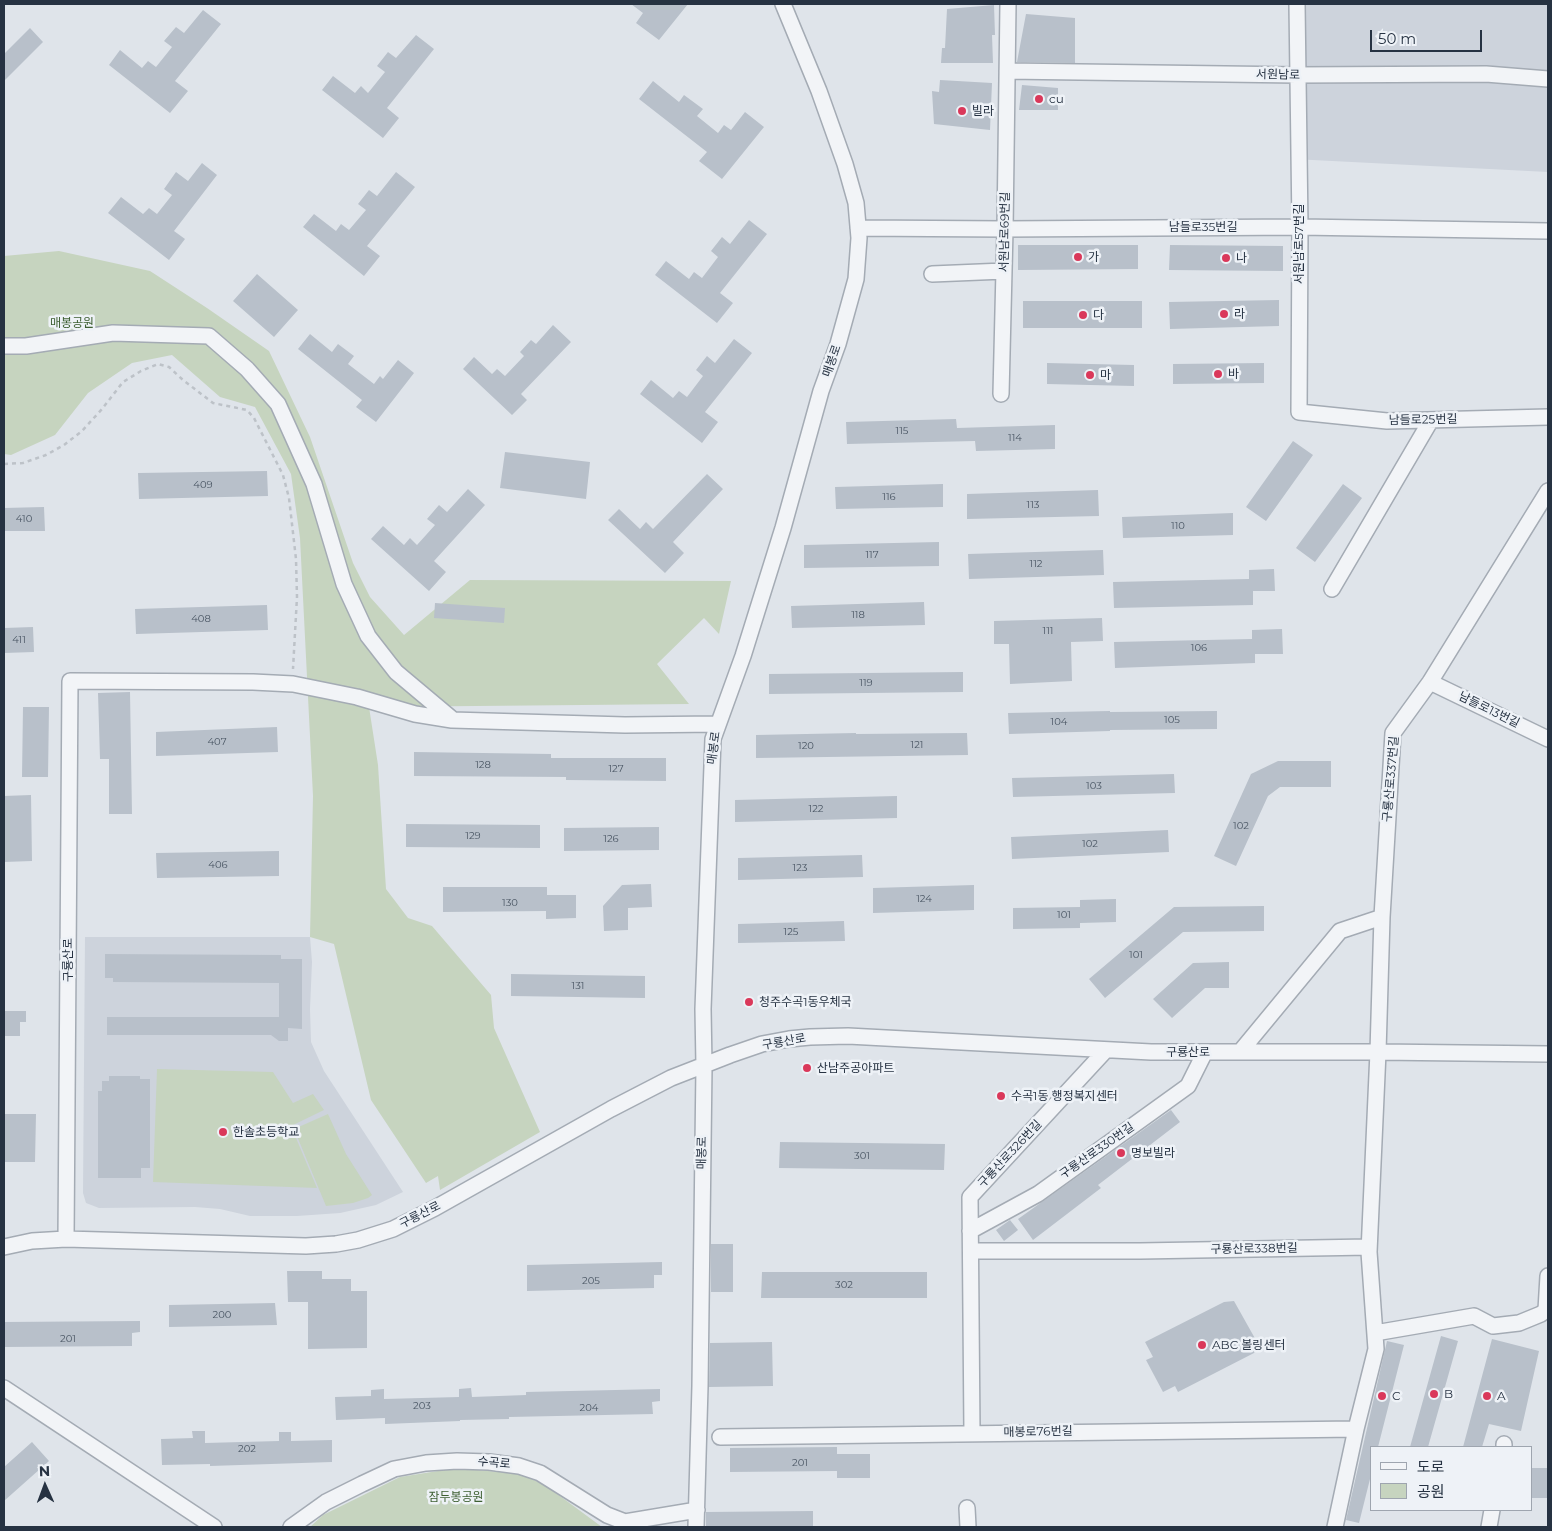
<!DOCTYPE html>
<html>
<head>
<meta charset="utf-8">
<style>
	body { margin:0 }
	#map { position:relative; width:1552px; height:1531px; overflow:hidden; background:#dfe4ea; font-family:Montserrat,"Noto Sans KR",sans-serif }
	canvas { display:block }
	.frame { position:absolute; inset:0; border:5px solid #263242; pointer-events:none }
	.legend { position:absolute; left:1370px; top:1446px; width:162px; height:65px; box-sizing:border-box; background:#eef2f7; border:1px solid #9ea5af; margin:0; padding:6px 9px; list-style:none; font-size:15px; color:#263242 }
	.legend li { display:flex; align-items:center; gap:10px; height:25px }
	.legend b { width:25px; border:1px solid #9ea5af }
	.north { position:absolute; left:20px; top:1461px; width:50px; height:50px; -webkit-text-stroke:4px #eef2f7; paint-order:stroke; rotate:358deg; font-size:14px; font-weight:700; line-height:20px; text-align:center; color:#263242 }
	.north::after { content:''; display:block; margin:auto; width:18px; height:22px; background:#263242; clip-path:polygon(50% 0,100% 100%,50% 72%,0 100%) }
	.scale { position:absolute; left:1370px; top:30px; width:112px; height:22px; box-sizing:border-box; border:2px solid #263242; border-top:0; padding-left:6px; font-size:15px; line-height:18px; white-space:nowrap; color:#263242; -webkit-text-stroke:4px #eef2f7; paint-order:stroke }
</style>
</head>
<body>
<div id="map">
<canvas width="1552" height="1531"></canvas>
<div class="frame"></div>
<ul class="legend">
<li><b style="height:6px;background:#f2f4f7"></b>도로</li>
<li><b style="height:14px;background:#c6d4bf"></b>공원</li>
</ul>
<div class="north">N</div>
<div class="scale">50 m</div>
</div>
<script>
const c = document.querySelector('canvas').getContext('2d');
c.lineJoin = 'round';
function fillPath(path, color) { c.fillStyle = color; c.fill(path, 'evenodd'); }
const poly = rows => new Path2D(rows.map(r => 'M' + r).join(''));
function stroke(path, color, width, dash) { c.strokeStyle = color; c.lineWidth = width; c.lineCap = dash ? 'butt' : 'round'; c.setLineDash(dash || []); c.stroke(path); }
function label(font, color, halo, rows, align = 'center') {
  c.font = font + ' Montserrat,"Noto Sans KR",sans-serif'; c.lineWidth = 5; c.setLineDash([]); c.textBaseline = 'middle'; c.strokeStyle = halo; c.fillStyle = color; for (const [text, x, y, turn = 0] of rows) {
    c.save(); c.translate(x, y); c.rotate((+turn || 0) * Math.PI / 180); c.textAlign = isNaN(turn) ? turn : align; if (halo) c.strokeText(text, 0, 0); c.fillText(text, 0, 0); c.restore();
  }
}
fillPath(poly([
	[1301,4,1548,4,1548,172,1293,159],
	[85,937,310,937,312,962,310,1009,311,1042,324,1071,403,1192,376,1205,340,1213,297,1216,250,1216,220,1209,195,1207,99,1208,86,1203,83,1193]
]), '#cdd3dc');
fillPath(poly([
	[59,251,150,271,207,308,269,351,310,437,353,563,370,597,404,635,470,580,731,581,719,634,704,618,657,664,689,704,369,707,378,765,386,889,408,918,432,926,491,995,494,1028,540,1132,440,1190,438,1176,426,1183,371,1100,334,944,310,937,313,796,300,538,291,474,255,407,220,397,172,355,132,363,88,393,55,435,11,455,4,454,4,256],
	[157,1069,273,1072,293,1103,313,1094,324,1110,291,1126,317,1188,153,1182],
	[328,1114,346,1154,372,1195,368,1198,353,1203,326,1206,294,1129],
	[457,1468,520,1474,545,1485,602,1527,310,1527,323,1515,400,1477]
]), '#c6d4bf');
fillPath(poly([
	[631,4,688,4,659,40,636,23,643,13],
	[994,5,995,35,992,35,993,63,941,63,942,48,945,48,947,9],
	[203,10,221,24,175,81,188,91,170,113,109,65,120,50,142,68,148,61,156,67,172,47,164,41,176,27,184,33],
	[1026,14,1075,18,1075,63,1017,62],
	[30,28,43,42,4,81,4,54],
	[416,35,434,49,387,108,399,118,383,138,322,90,333,76,355,93,361,86,368,93,385,72,377,66,388,52,396,58],
	[940,80,992,83,990,130,934,124,932,91,939,92],
	[653,81,679,102,684,95,703,109,697,116,718,133,724,125,731,130,745,112,764,127,722,179,699,161,707,152,639,99],
	[1022,85,1058,88,1058,110,1019,110],
	[202,163,217,175,174,231,185,239,169,260,108,213,121,197,143,214,149,208,157,214,172,195,164,189,176,172,188,181],
	[396,172,415,187,367,246,380,256,364,276,303,227,314,214,336,231,341,224,349,230,366,210,358,204,369,190,377,196],
	[749,220,767,234,720,293,733,303,717,323,655,275,666,261,689,279,694,272,702,278,718,257,711,251,722,237,730,244],
	[1018,245,1138,245,1138,269,1018,270],
	[1170,245,1283,246,1283,271,1169,270],
	[257,274,298,310,274,337,233,301],
	[1279,300,1279,326,1170,329,1169,302],
	[1023,301,1142,301,1142,328,1023,328],
	[553,325,571,342,521,394,527,400,512,415,463,369,474,357,492,374,497,369,505,376,524,356,520,352,531,340,536,344],
	[310,334,332,352,338,344,354,356,348,364,374,384,380,376,383,379,398,360,414,373,376,422,356,407,362,400,298,349],
	[734,339,752,353,705,412,718,422,702,443,640,394,651,380,673,398,679,391,687,397,703,376,696,370,707,356,715,363],
	[1047,363,1134,365,1134,386,1047,384],
	[1264,363,1264,383,1173,384,1173,364],
	[956,419,957,428,1055,425,1055,449,976,451,975,441,847,444,846,422],
	[1293,441,1313,455,1266,521,1246,507],
	[505,452,590,462,586,499,500,488],
	[267,471,268,496,139,499,138,473],
	[707,474,723,489,673,542,684,553,665,573,608,520,619,509,640,529,646,522,653,529],
	[943,484,943,507,836,509,835,487],
	[1343,484,1362,498,1315,562,1296,548],
	[468,489,485,505,434,561,446,572,429,591,371,539,383,526,404,545,410,538,417,545,435,525,427,519,439,505,447,512],
	[1098,490,1099,516,967,519,967,494],
	[44,507,45,531,4,531,4,508],
	[1233,513,1233,535,1123,538,1122,517],
	[939,542,939,566,804,568,804,545],
	[1103,550,1104,575,969,579,968,554],
	[1274,569,1275,591,1253,591,1253,605,1114,608,1113,582,1249,579,1249,570],
	[924,602,925,625,792,628,791,606],
	[435,603,505,608,504,623,434,618],
	[267,605,268,630,136,634,135,609],
	[1102,618,1103,641,1071,642,1072,681,1010,684,1009,644,994,644,994,621],
	[33,627,34,652,4,653,4,628],
	[1282,629,1283,654,1255,654,1255,663,1115,668,1114,642,1252,639,1252,630],
	[963,672,963,692,769,694,769,674],
	[130,692,132,814,109,814,109,759,100,759,98,693],
	[23,707,49,707,48,777,22,777],
	[1110,711,1110,712,1217,711,1217,729,1110,730,1110,731,1009,734,1008,713],
	[277,727,278,752,156,756,156,732],
	[856,733,856,734,967,733,968,755,756,758,756,735],
	[414,752,551,754,551,758,666,758,666,781,566,780,566,777,414,776],
	[1278,761,1331,761,1331,787,1280,787,1268,796,1236,866,1214,856,1251,774],
	[1174,774,1175,793,1013,797,1012,778],
	[31,795,32,861,4,862,4,796],
	[897,796,897,818,735,822,735,800],
	[406,824,540,825,540,848,406,847],
	[659,827,659,850,564,851,564,828],
	[1168,830,1169,852,1012,859,1011,837],
	[279,851,279,876,157,878,156,853],
	[862,855,863,877,738,880,738,858],
	[651,884,652,907,628,908,628,930,604,931,603,906,622,885],
	[974,885,974,910,873,913,873,888],
	[443,887,547,887,547,895,576,895,576,918,546,919,546,911,443,912],
	[1116,899,1116,922,1080,923,1080,928,1013,929,1013,908,1080,907,1080,900],
	[1264,906,1264,931,1183,932,1105,998,1089,979,1174,907],
	[844,921,845,941,738,943,738,924],
	[105,954,281,955,281,959,302,959,302,1029,288,1028,288,1041,279,1041,271,1035,107,1035,107,1017,279,1017,279,983,113,982,113,978,105,978],
	[1229,962,1229,988,1205,988,1172,1018,1153,999,1193,963],
	[511,974,645,976,645,998,511,996],
	[4,1011,26,1011,26,1022,20,1022,20,1036,4,1036],
	[109,1076,140,1076,140,1079,150,1079,150,1168,141,1168,141,1178,98,1178,98,1091,102,1091,102,1081,109,1081],
	[1171,1110,1180,1122,1098,1185,1101,1188,1033,1240,1018,1219],
	[4,1114,36,1114,35,1162,4,1162],
	[780,1142,945,1144,944,1170,779,1168],
	[1010,1220,1018,1230,1004,1241,996,1230],
	[711,1244,733,1244,733,1292,711,1292],
	[662,1262,662,1275,654,1275,654,1288,527,1291,527,1265],
	[287,1271,322,1271,322,1279,351,1279,351,1291,367,1291,367,1348,308,1349,308,1302,288,1302],
	[762,1272,927,1272,927,1298,761,1298],
	[1234,1301,1257,1342,1257,1347,1254,1353,1178,1392,1175,1386,1163,1392,1146,1360,1153,1357,1145,1342,1224,1302],
	[275,1303,277,1325,169,1327,169,1305],
	[140,1321,140,1332,132,1333,132,1346,4,1347,4,1322],
	[1441,1336,1458,1341,1428,1447,1410,1447],
	[1492,1339,1539,1351,1521,1431,1489,1424,1482,1447,1463,1447],
	[1387,1341,1404,1345,1378,1447,1371,1447,1371,1475,1359,1523,1346,1520],
	[772,1342,773,1386,709,1387,710,1343],
	[471,1388,472,1397,526,1395,526,1392,660,1389,660,1401,652,1402,653,1414,509,1417,509,1419,460,1420,460,1421,385,1424,385,1418,336,1420,335,1397,371,1396,371,1390,384,1389,384,1399,459,1397,459,1389],
	[192,1431,205,1431,205,1443,279,1441,279,1432,291,1432,291,1441,332,1440,332,1462,210,1466,210,1464,162,1465,161,1439,193,1438],
	[32,1442,49,1461,4,1501,4,1467],
	[837,1447,837,1454,870,1454,870,1478,837,1478,837,1471,730,1472,730,1448],
	[1532,1468,1548,1468,1548,1498,1532,1498],
	[813,1511,813,1527,706,1527,706,1512]
]), '#b8c0ca');
const minor = poly([
	[1297,4,1300,227,1299,412,1387,421,1548,417],
	[1007,71,1297,75,1486,74,1548,79],
	[858,228,1005,229,1300,227,1548,231],
	[932,274,1004,271],
	[4,346,26,346,113,333,209,336,247,369,278,404,314,484,344,584,368,636,396,672,452,719],
	[1001,394,1005,229,1008,4],
	[1332,589,1431,420],
	[1430,682,1548,739],
	[1240,1052,1340,931,1382,917],
	[970,1231,1038,1194,1188,1086,1205,1052],
	[66,1239,70,681,253,682,293,684,357,697,415,714,452,720,625,725,718,724],
	[4,1247,32,1241,66,1239,306,1246,336,1244,358,1240,393,1229,435,1208,611,1109,671,1078,730,1055,762,1044,789,1039,810,1037,848,1036,1151,1052,1378,1052,1548,1054],
	[971,1251,1140,1251,1369,1247],
	[1375,1333,1474,1316,1493,1326,1519,1323,1541,1314,1546,1310,1548,1276],
	[4,1388,214,1527],
	[972,1433,970,1197,1106,1050],
	[720,1437,1356,1429],
	[1504,1447,1504,1444],
	[967,1508,968,1527],
	[291,1527,326,1502,362,1484,394,1469,426,1463,457,1461,489,1462,519,1466,540,1473,607,1515,625,1522,697,1510],
	[696,1527,700,1386,704,1066,703,1009,713,739,743,656,783,528,821,391,838,344,856,279,859,238,856,203,845,164,819,91,783,4],
	[1335,1527,1356,1429,1376,1349,1369,1252,1378,1052,1382,917,1393,733,1430,682,1548,491],
	[1489,1527,1492,1510]
]);
stroke(minor, '#a4abb4', 18);
stroke(poly([
	[4,464,23,463,46,455,64,445,82,431,102,409,123,382,141,371,158,364,169,367,183,380,213,403,247,410,254,418,283,475,289,498,296,559,297,597,293,669]
]), '#bdc2c8', 2.5, [4, 4]);
stroke(minor, '#f2f4f7', 15);
for (const [x, y, r, color] of [
	[1039,99,5,"#da385a"],
	[962,111,5,"#da385a"],
	[1078,257,5,"#da385a"],
	[1226,258,5,"#da385a"],
	[1224,314,5,"#da385a"],
	[1083,315,5,"#da385a"],
	[1218,374,5,"#da385a"],
	[1090,375,5,"#da385a"],
	[749,1002,5,"#da385a"],
	[807,1068,5,"#da385a"],
	[1001,1096,5,"#da385a"],
	[223,1132,5,"#da385a"],
	[1121,1153,5,"#da385a"],
	[1202,1345,5,"#da385a"],
	[1434,1394,5,"#da385a"],
	[1382,1396,5,"#da385a"],
	[1487,1396,5,"#da385a"]
]) { const dot = new Path2D(); dot.arc(x, y, r, 0, 2 * Math.PI); c.fillStyle = color; c.fill(dot); stroke(dot, '#eef2f7', 2); }
label('10px', '#4a5664', null, [
	["115",902,431],
	["114",1015,438],
	["409",203,485],
	["116",889,497],
	["113",1033,505],
	["410",24,519],
	["110",1178,526],
	["117",872,555],
	["112",1036,564],
	["118",858,615],
	["408",201,619],
	["111",1048,631],
	["411",19,640],
	["106",1199,648],
	["119",866,683],
	["105",1172,720],
	["104",1059,722],
	["407",217,742],
	["121",917,745],
	["120",806,746],
	["128",483,765],
	["127",616,769],
	["103",1094,786],
	["122",816,809],
	["102",1241,826],
	["129",473,836],
	["126",611,839],
	["102",1090,844],
	["406",218,865],
	["123",800,868],
	["124",924,899],
	["130",510,903],
	["101",1064,915],
	["125",791,932],
	["101",1136,955],
	["131",578,986],
	["301",862,1156],
	["205",591,1281],
	["302",844,1285],
	["200",222,1315],
	["201",68,1339],
	["203",422,1406],
	["204",589,1408],
	["202",247,1449],
	["201",800,1463]
]);
label('12px', '#263242', '#eef2f7', [
	["서원남로",1278,75,1],
	["남들로35번길",1203,227],
	["서원남로69번길",1005,232,-89],
	["서원남로57번길",1299,244,-90],
	["매봉로",832,361,-71],
	["남들로25번길",1423,420,-1],
	["남들로13번길",1489,710,26],
	["매봉로",714,748,-82],
	["구룡산로337번길",1391,779,-85],
	["구룡산로",68,960,-90],
	["구룡산로",784,1042,-10],
	["구룡산로",1188,1052],
	["구룡산로330번길",1097,1151,-35],
	["매봉로",702,1153,-89],
	["구룡산로326번길",1010,1154,-47],
	["구룡산로",420,1215,-27],
	["구룡산로338번길",1254,1249,-1],
	["매봉로76번길",1038,1432,-1],
	["수곡로",494,1463,5]
]);
label('12px', '#263242', '#eef2f7', [
	["cu",1049,99],
	["빌라",972,111],
	["가",1088,257],
	["나",1236,258],
	["라",1234,314],
	["다",1093,315],
	["바",1228,374],
	["마",1100,375],
	["청주수곡1동우체국",759,1002],
	["산남주공아파트",817,1068],
	["수곡1동 행정복지센터",1011,1096],
	["한솔초등학교",233,1132],
	["명보빌라",1131,1153],
	["ABC 볼링센터",1212,1345],
	["B",1444,1394],
	["C",1392,1396],
	["A",1497,1396]
], 'left');
label('12px', '#3d5f32', '#eef2f7', [
	["매봉공원",72,323],
	["잠두봉공원",456,1497]
]);
</script>
</body>
</html>
